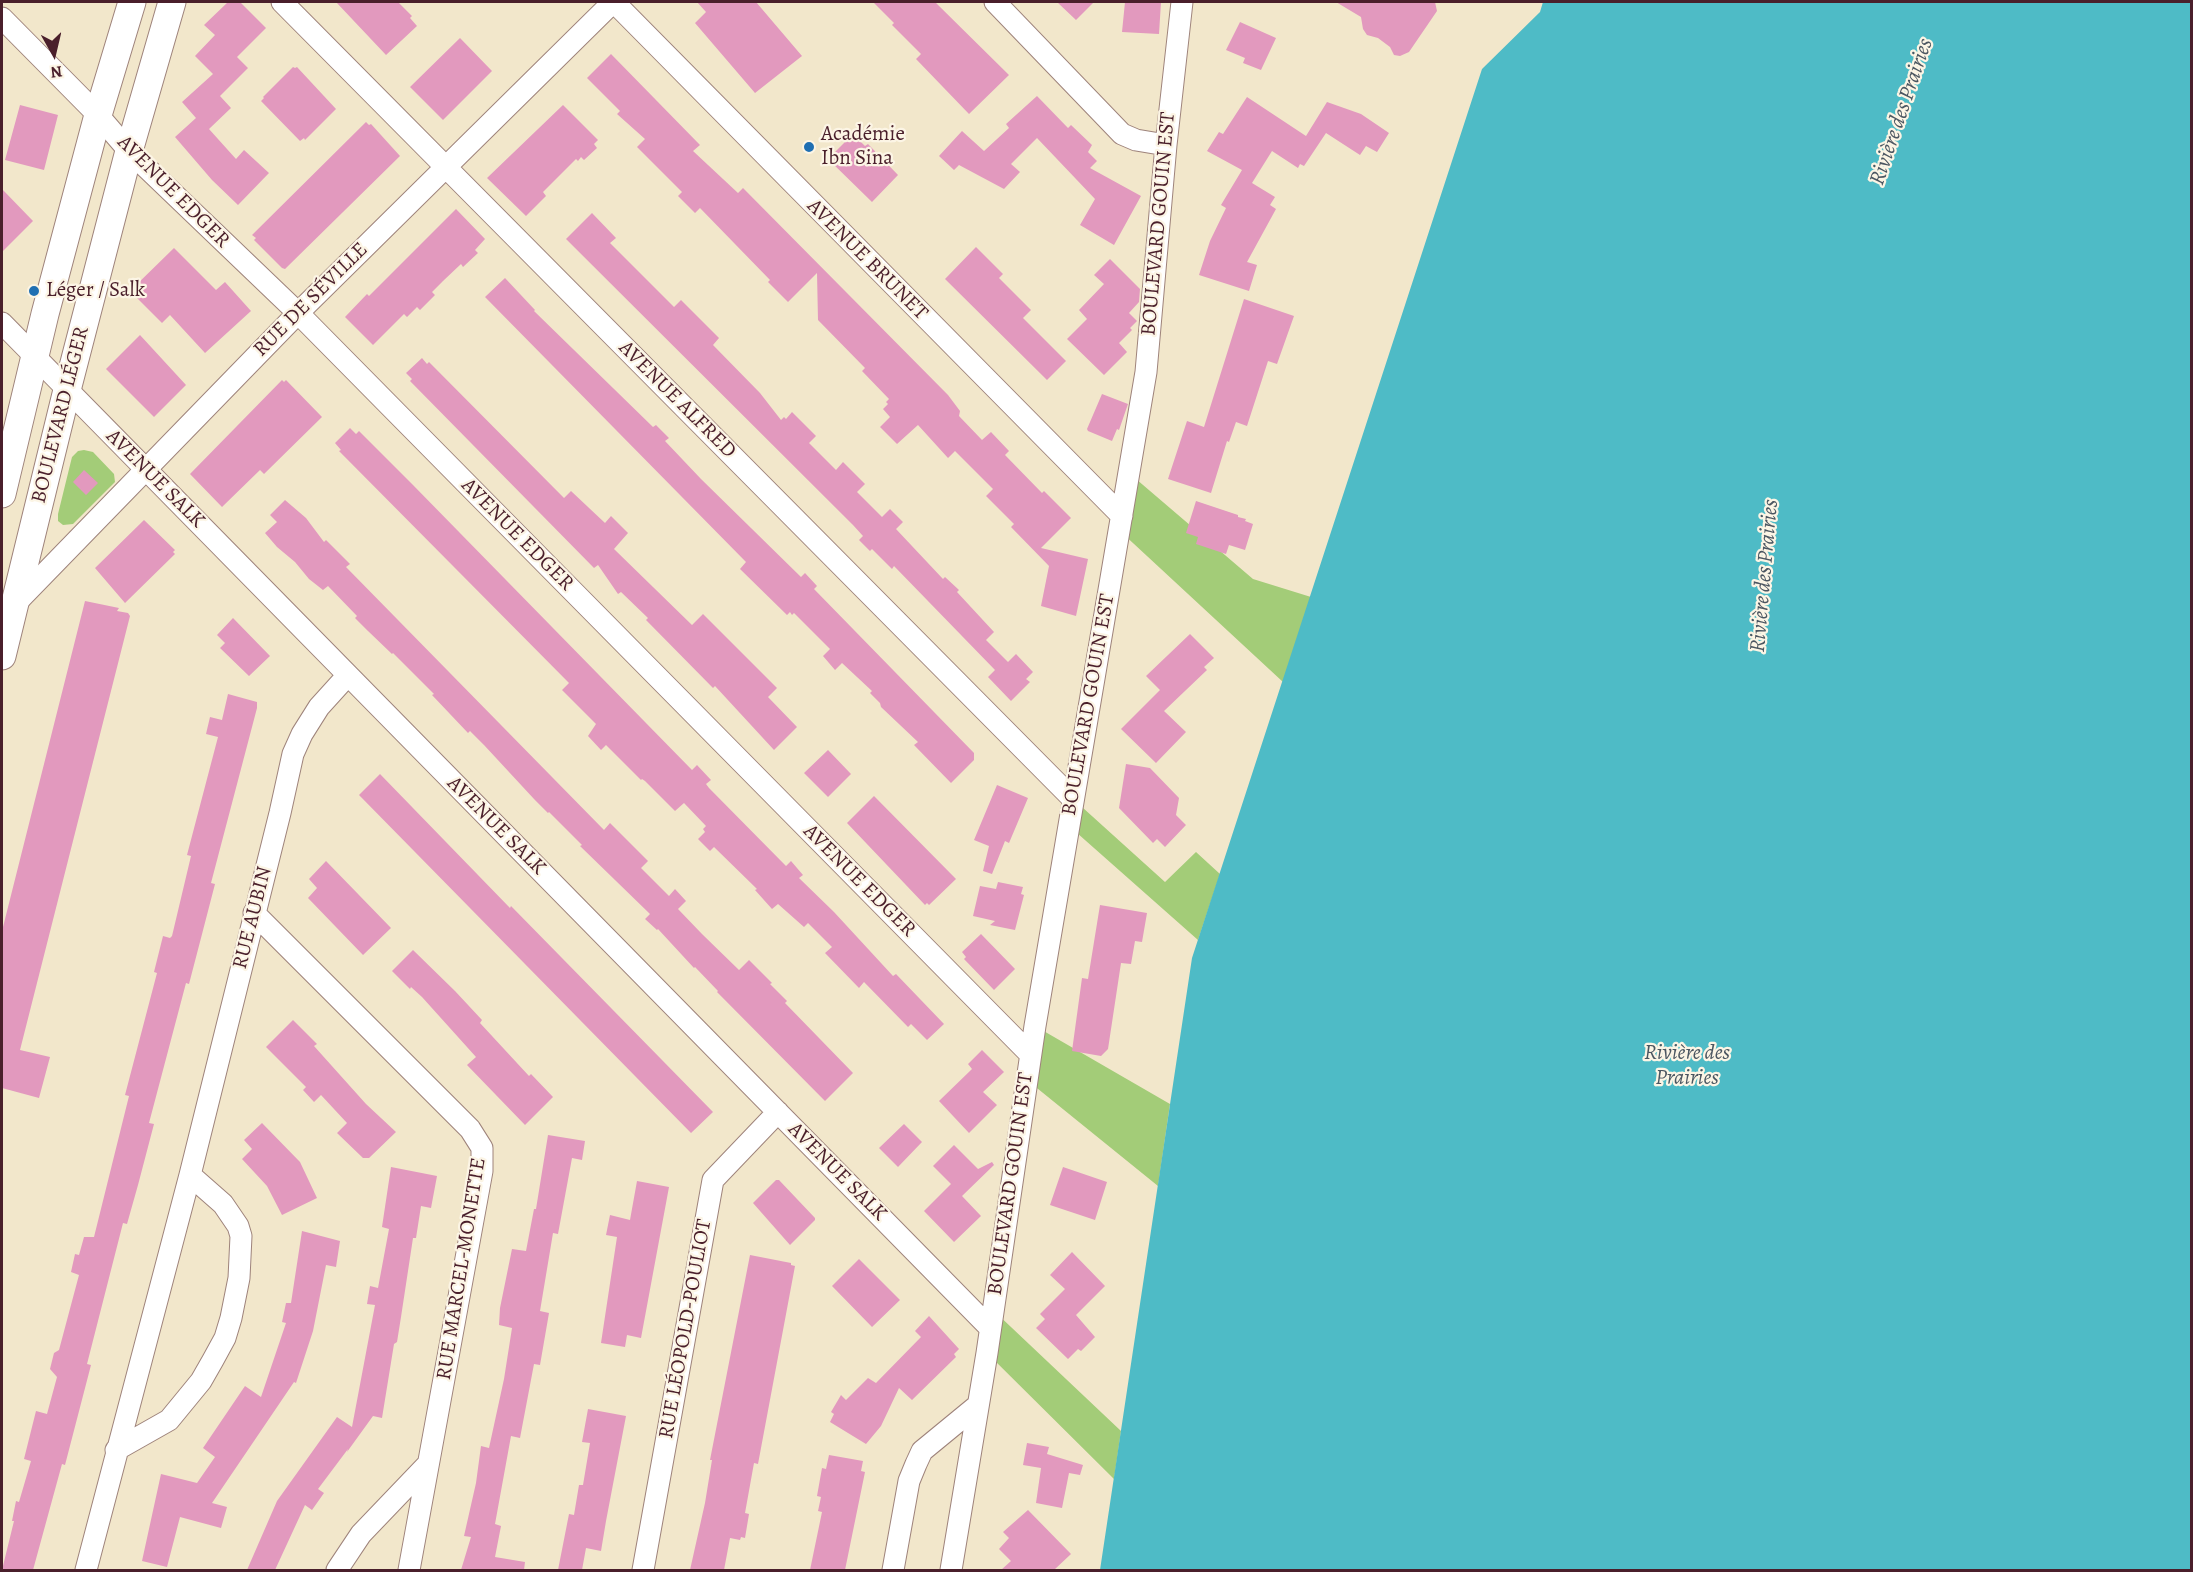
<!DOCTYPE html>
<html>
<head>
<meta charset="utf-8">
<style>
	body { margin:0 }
	#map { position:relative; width:2193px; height:1572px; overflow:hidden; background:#f2e7cb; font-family:Alegreya,serif }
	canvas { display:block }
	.frame { position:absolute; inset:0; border:3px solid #4a1f2b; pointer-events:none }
	.north { position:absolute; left:24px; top:24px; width:60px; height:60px; -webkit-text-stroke:4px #fcf5e5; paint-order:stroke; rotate:172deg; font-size:16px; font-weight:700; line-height:24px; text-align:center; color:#4a1f2b }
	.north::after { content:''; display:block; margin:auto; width:21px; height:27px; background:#4a1f2b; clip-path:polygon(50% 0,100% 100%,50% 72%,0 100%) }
</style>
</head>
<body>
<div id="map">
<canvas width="2193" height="1572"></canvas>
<div class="frame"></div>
<div class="north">N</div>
</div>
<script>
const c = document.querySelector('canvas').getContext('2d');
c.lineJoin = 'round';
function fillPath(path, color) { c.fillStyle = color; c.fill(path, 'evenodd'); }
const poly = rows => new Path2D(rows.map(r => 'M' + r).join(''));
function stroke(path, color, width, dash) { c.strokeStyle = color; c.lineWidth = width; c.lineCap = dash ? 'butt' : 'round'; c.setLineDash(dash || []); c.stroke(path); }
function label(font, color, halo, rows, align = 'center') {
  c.font = font + ' Alegreya,serif'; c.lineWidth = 4.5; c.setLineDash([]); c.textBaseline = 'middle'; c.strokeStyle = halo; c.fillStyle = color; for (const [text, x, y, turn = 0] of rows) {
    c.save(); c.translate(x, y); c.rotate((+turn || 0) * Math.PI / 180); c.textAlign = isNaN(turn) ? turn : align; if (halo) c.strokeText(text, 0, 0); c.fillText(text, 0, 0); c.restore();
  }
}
fillPath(poly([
	[84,450,93,452,114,474,115,482,73,524,63,525,58,521,58,514,72,457,78,451],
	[1129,473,1253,579,1311,597,1283,682,1120,531],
	[1072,798,1165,882,1196,852,1220,874,1198,940,1068,825],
	[1035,1026,1170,1104,1158,1186,1027,1080],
	[993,1310,1121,1431,1114,1479,987,1353]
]), '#a3cc78');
fillPath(poly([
	[1543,2,2191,2,2191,1570,1100,1570,1192,958,1482,69,1540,12]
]), '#4ebbc6');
fillPath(poly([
	[228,2,240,2,266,28,237,57,248,68,220,96,231,108,209,129,236,159,244,150,269,173,238,205,212,180,175,137,196,118,182,102,213,74,195,56,215,35,204,25],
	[336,2,398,2,412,16,410,18,417,26,386,55],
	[697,2,756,2,802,56,755,93,695,23,706,12],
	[873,2,935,2,1009,75,969,114,916,59,921,54,892,25,894,23],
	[1057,2,1094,2,1076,20],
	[1125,2,1161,2,1159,34,1122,32],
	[1336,2,1435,2,1437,11,1409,52,1400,56,1394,55,1390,47,1378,38,1367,35,1363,29,1361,17],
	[1240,22,1276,38,1261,70,1243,63,1245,58,1226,50],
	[460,38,492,71,443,120,410,87],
	[611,54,700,145,693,151,738,193,743,188,948,395,960,411,959,416,982,440,991,432,1009,451,1005,455,1042,493,1044,491,1071,518,1041,548,1088,559,1076,616,1041,606,1049,566,1011,527,1014,524,986,496,993,489,955,451,948,458,918,425,897,444,880,427,890,417,883,409,888,404,886,402,889,399,862,371,865,368,818,320,817,273,788,302,768,282,770,280,700,208,695,213,678,196,682,192,637,147,645,139,617,114,620,111,587,78],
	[293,67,295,68,297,67,336,109,305,140,304,138,300,141,261,101,264,98,263,97],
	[1037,96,1068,128,1071,125,1092,145,1088,152,1097,161,1090,168,1141,196,1114,245,1080,225,1095,199,1037,138,1011,164,1020,172,1004,189,959,165,954,170,939,156,962,131,984,151,1009,128,1006,124],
	[1247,97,1306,136,1327,102,1361,114,1389,133,1377,152,1366,146,1360,155,1326,133,1304,166,1300,164,1298,168,1272,151,1252,183,1275,197,1270,205,1276,209,1247,262,1257,265,1249,291,1199,275,1210,241,1226,208,1221,205,1242,170,1207,151,1219,132,1223,134],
	[20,105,58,115,44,170,5,160],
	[563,105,598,140,594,144,597,148,584,160,581,157,578,161,576,159,543,192,546,196,526,216,487,178],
	[366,122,369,125,371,124,400,156,285,269,282,268,254,240,256,238,252,235],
	[853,134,865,146,868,144,898,175,872,202,828,159],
	[2,189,33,221,2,252],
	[456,209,485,239,475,250,478,253,463,267,461,264,443,281,432,292,435,295,420,310,417,307,407,317,404,314,373,345,345,317,367,294,369,296],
	[592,213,616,238,610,243,674,307,681,300,719,338,713,345,760,393,781,420,784,417,786,419,792,412,816,436,809,443,836,470,843,462,865,484,857,492,882,517,890,509,903,522,896,529,943,579,945,577,959,590,957,592,994,632,986,640,1008,662,1016,654,1033,672,1026,679,1030,682,1011,701,988,677,995,670,894,566,892,569,872,549,870,551,859,540,863,536,853,525,566,239],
	[976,247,1003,274,999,278,1031,310,1023,318,1066,361,1047,380,945,279],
	[174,248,216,290,225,282,251,311,205,353,170,315,162,323,130,291],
	[1110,259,1140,289,1139,302,1129,313,1137,321,1130,328,1132,330,1119,343,1127,352,1104,375,1067,339,1087,319,1079,310,1104,284,1094,275],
	[505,278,535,310,534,311,653,427,656,425,669,438,665,441,701,479,801,577,805,573,817,586,814,589,974,753,974,760,951,783,914,745,918,742,881,707,880,703,870,693,872,691,842,663,835,670,823,656,830,649,794,613,792,615,790,612,787,615,740,569,746,562,485,297],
	[1244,299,1294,316,1277,364,1268,361,1247,426,1236,422,1229,442,1227,441,1211,493,1168,479,1187,421,1204,427],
	[140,335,186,385,154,417,106,369],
	[422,358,427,364,429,362,564,498,571,491,605,523,611,516,628,533,614,549,692,625,703,614,777,688,768,697,797,727,774,750,715,686,713,688,646,620,648,618,621,592,618,594,598,565,594,568,410,381,412,379,406,373],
	[282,380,284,382,286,380,322,417,264,474,260,470,222,507,190,474],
	[1102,394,1128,404,1119,430,1117,429,1112,441,1088,431,1087,429],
	[350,428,356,434,359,431,413,485,692,770,697,765,711,780,706,784,709,788,786,866,791,861,803,875,799,878,834,912,893,976,896,974,944,1024,927,1040,911,1024,908,1027,864,982,859,988,825,953,832,947,808,923,804,927,778,904,772,909,755,890,757,889,714,847,710,851,698,839,705,832,703,829,706,826,684,803,675,811,645,781,642,779,641,780,606,745,601,750,588,736,596,724,562,690,569,683,339,451,341,450,335,443],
	[84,470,98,483,86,495,73,482],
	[285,500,306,518,324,542,326,540,350,564,346,567,604,830,610,823,648,861,641,868,669,896,675,889,686,901,678,909,702,934,739,970,749,960,772,983,770,984,787,1001,785,1003,853,1073,825,1101,717,992,718,991,695,967,694,968,658,929,657,930,645,919,650,914,580,846,582,845,549,812,548,813,534,799,484,745,470,731,468,733,432,695,434,694,393,653,392,654,368,631,355,618,357,616,328,586,323,590,309,579,295,562,277,547,265,533,277,522,270,515],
	[1196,501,1238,515,1238,517,1246,519,1245,521,1253,524,1245,550,1229,545,1226,554,1196,544,1198,537,1186,533],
	[144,520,175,550,173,552,175,554,125,603,95,568],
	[85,601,119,608,117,611,128,613,130,616,20,1050,50,1057,39,1098,2,1088,2,931],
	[233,618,270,656,249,676,220,648,225,643,217,635],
	[1190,634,1214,658,1204,667,1207,670,1164,711,1186,732,1156,763,1121,729,1160,690,1146,676],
	[228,694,257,702,257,708,211,883,215,884,201,938,189,984,186,983,149,1123,154,1124,138,1185,127,1224,123,1223,87,1364,91,1365,65,1465,62,1464,33,1570,2,1570,14,1521,12,1521,16,1501,19,1502,31,1461,24,1459,36,1411,47,1414,57,1377,50,1369,54,1353,59,1350,79,1275,71,1272,75,1254,79,1255,84,1237,94,1237,129,1096,125,1095,157,973,154,972,163,936,170,938,172,936,191,856,187,855,218,737,206,734,210,717,222,720],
	[828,750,851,774,828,797,804,773],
	[1126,764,1150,768,1179,798,1176,815,1186,825,1165,847,1157,839,1153,843,1119,808],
	[380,774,510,908,511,906,713,1112,691,1133,359,795],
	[997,785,1028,798,1009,843,1005,841,992,874,983,871,989,846,974,840],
	[874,796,956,879,929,905,927,903,925,905,847,823],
	[326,861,391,928,363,955,308,898,317,888,309,879],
	[998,882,1023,887,1021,894,1024,895,1015,930,990,925,995,921,973,916,980,886,996,889],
	[1100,905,1147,913,1142,942,1135,941,1131,964,1121,963,1108,1049,1101,1056,1072,1051,1082,978,1088,979],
	[981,934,1015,969,994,990,964,959,966,957,962,952],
	[413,950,455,991,482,1020,480,1023,529,1076,531,1074,553,1097,525,1125,467,1065,476,1057,422,997,411,987,410,989,392,971],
	[293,1020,317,1044,314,1046,366,1104,396,1132,369,1158,363,1158,337,1133,347,1123,321,1095,314,1102,303,1090,306,1087,266,1047],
	[982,1050,1004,1072,983,1092,997,1105,969,1133,939,1101,972,1069,968,1064],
	[262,1123,300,1162,317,1198,282,1215,267,1186,242,1159,252,1149,244,1140],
	[904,1124,922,1142,898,1167,879,1148],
	[548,1135,585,1141,582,1160,572,1158,558,1234,553,1233,540,1311,549,1313,540,1365,534,1364,520,1438,511,1436,495,1524,501,1526,495,1557,525,1562,524,1570,461,1570,471,1537,464,1536,476,1483,481,1446,489,1448,504,1379,512,1328,499,1325,500,1308,512,1249,526,1251,534,1209,536,1209],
	[954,1145,978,1169,992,1162,994,1165,962,1196,981,1216,954,1242,924,1211,951,1184,933,1166],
	[391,1167,437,1176,431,1208,421,1206,416,1238,413,1238,401,1317,397,1342,394,1344,382,1418,373,1416,347,1452,348,1449,318,1489,324,1493,312,1510,305,1505,275,1570,247,1570,277,1501,337,1417,352,1427,375,1305,367,1304,370,1286,378,1288,389,1229,382,1227],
	[1063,1167,1107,1182,1095,1220,1050,1205],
	[776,1180,779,1180,815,1218,815,1220,790,1245,753,1203],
	[637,1181,669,1187,641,1338,627,1335,625,1347,601,1343,617,1237,606,1235,610,1215,630,1220],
	[302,1231,340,1241,336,1267,326,1265,313,1331,296,1383,294,1382,212,1503,227,1507,221,1528,180,1517,167,1567,142,1561,161,1474,197,1483,215,1457,203,1448,245,1386,261,1397,286,1323,282,1322,286,1303,291,1303],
	[1072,1252,1105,1286,1076,1315,1095,1337,1081,1351,1078,1349,1068,1359,1036,1328,1045,1319,1040,1314,1065,1289,1050,1275],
	[750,1255,791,1263,791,1265,795,1266,758,1464,754,1463,745,1513,749,1514,745,1538,741,1537,740,1540,730,1538,724,1570,690,1570,705,1503,712,1460,710,1460],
	[859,1259,900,1300,872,1327,832,1286],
	[929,1316,959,1349,954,1354,956,1357,912,1400,899,1388,881,1426,866,1444,830,1422,834,1414,831,1412,841,1395,846,1400,868,1378,876,1383,921,1337,915,1331],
	[588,1409,626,1416,606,1521,601,1551,586,1548,582,1570,558,1570,569,1514,574,1515,579,1485,583,1485,590,1443,582,1442],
	[1027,1443,1049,1447,1047,1454,1083,1465,1080,1475,1069,1473,1062,1508,1036,1503,1041,1468,1023,1465],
	[829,1455,863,1461,861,1471,865,1472,845,1570,810,1570,822,1512,818,1511,821,1497,817,1496,822,1468,826,1469],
	[1028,1510,1071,1554,1054,1570,1001,1570,1011,1561,999,1549,1009,1538,1003,1532]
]), '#e299be');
const minor = poly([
	[282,2,1072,798],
	[614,2,1122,516],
	[995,2,1122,134,1136,140,1166,145],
	[2,18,98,115,129,151,298,313,1030,1054],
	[2,323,990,1328],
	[15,604,298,313,613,2],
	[254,913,470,1129,482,1148,482,1171,409,1570],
	[116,1450,169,1420,201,1381,213,1360,225,1338,231,1318,239,1278,241,1236,238,1226,223,1204,190,1175],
	[86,1570,190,1175,280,813,293,754,302,734,319,707,348,675],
	[337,1570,361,1534,428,1464],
	[643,1570,713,1180,778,1112],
	[893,1570,909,1481,916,1464,922,1451,978,1405],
	[951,1570,987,1353,1035,1026,1146,372,1166,145,1182,2]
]);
const major = poly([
	[2,494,45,314,98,115,132,2],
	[2,656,67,390,129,151,172,2]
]);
stroke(minor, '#9e837b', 23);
stroke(major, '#9e837b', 29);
stroke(minor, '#fff', 21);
stroke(major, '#fff', 27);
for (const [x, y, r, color] of [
	[809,147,6,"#1f6fb2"],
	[34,291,6,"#1f6fb2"]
]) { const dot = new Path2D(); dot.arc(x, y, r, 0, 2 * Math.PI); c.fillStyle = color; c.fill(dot); stroke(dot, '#fcf5e5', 2); }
label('21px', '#4a1f2b', '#fcf5e5', [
	["Académie",821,135],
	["Ibn Sina",821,159],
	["Léger / Salk",46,291]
], 'left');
label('21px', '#4a1f2b', '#fcf5e5', [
	["AVENUE EDGER",173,192,45],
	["BOULEVARD GOUIN EST",1159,224,-85],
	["AVENUE BRUNET",867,260,45],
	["RUE DE SÉVILLE",311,300,-45],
	["AVENUE ALFRED",677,400,45],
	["BOULEVARD LÉGER",61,415,-76],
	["AVENUE SALK",155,479,45],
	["AVENUE EDGER",517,535,45],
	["BOULEVARD GOUIN EST",1089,705,-80],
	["AVENUE SALK",496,826,45],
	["AVENUE EDGER",859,881,45],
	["RUE AUBIN",253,918,-76],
	["AVENUE SALK",837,1172,45],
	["BOULEVARD GOUIN EST",1011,1184,-82],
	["RUE MARCEL-MONETTE",462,1269,-81],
	["RUE LÉOPOLD-POULIOT",686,1329,-80]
]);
label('italic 22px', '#4b5661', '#fcf5e5', [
	["Rivière des Prairies",1902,112,-71],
	["Rivière des Prairies",1765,576,-85],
	["Rivière des",1687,1054],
	["Prairies",1687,1079]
]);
</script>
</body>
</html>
